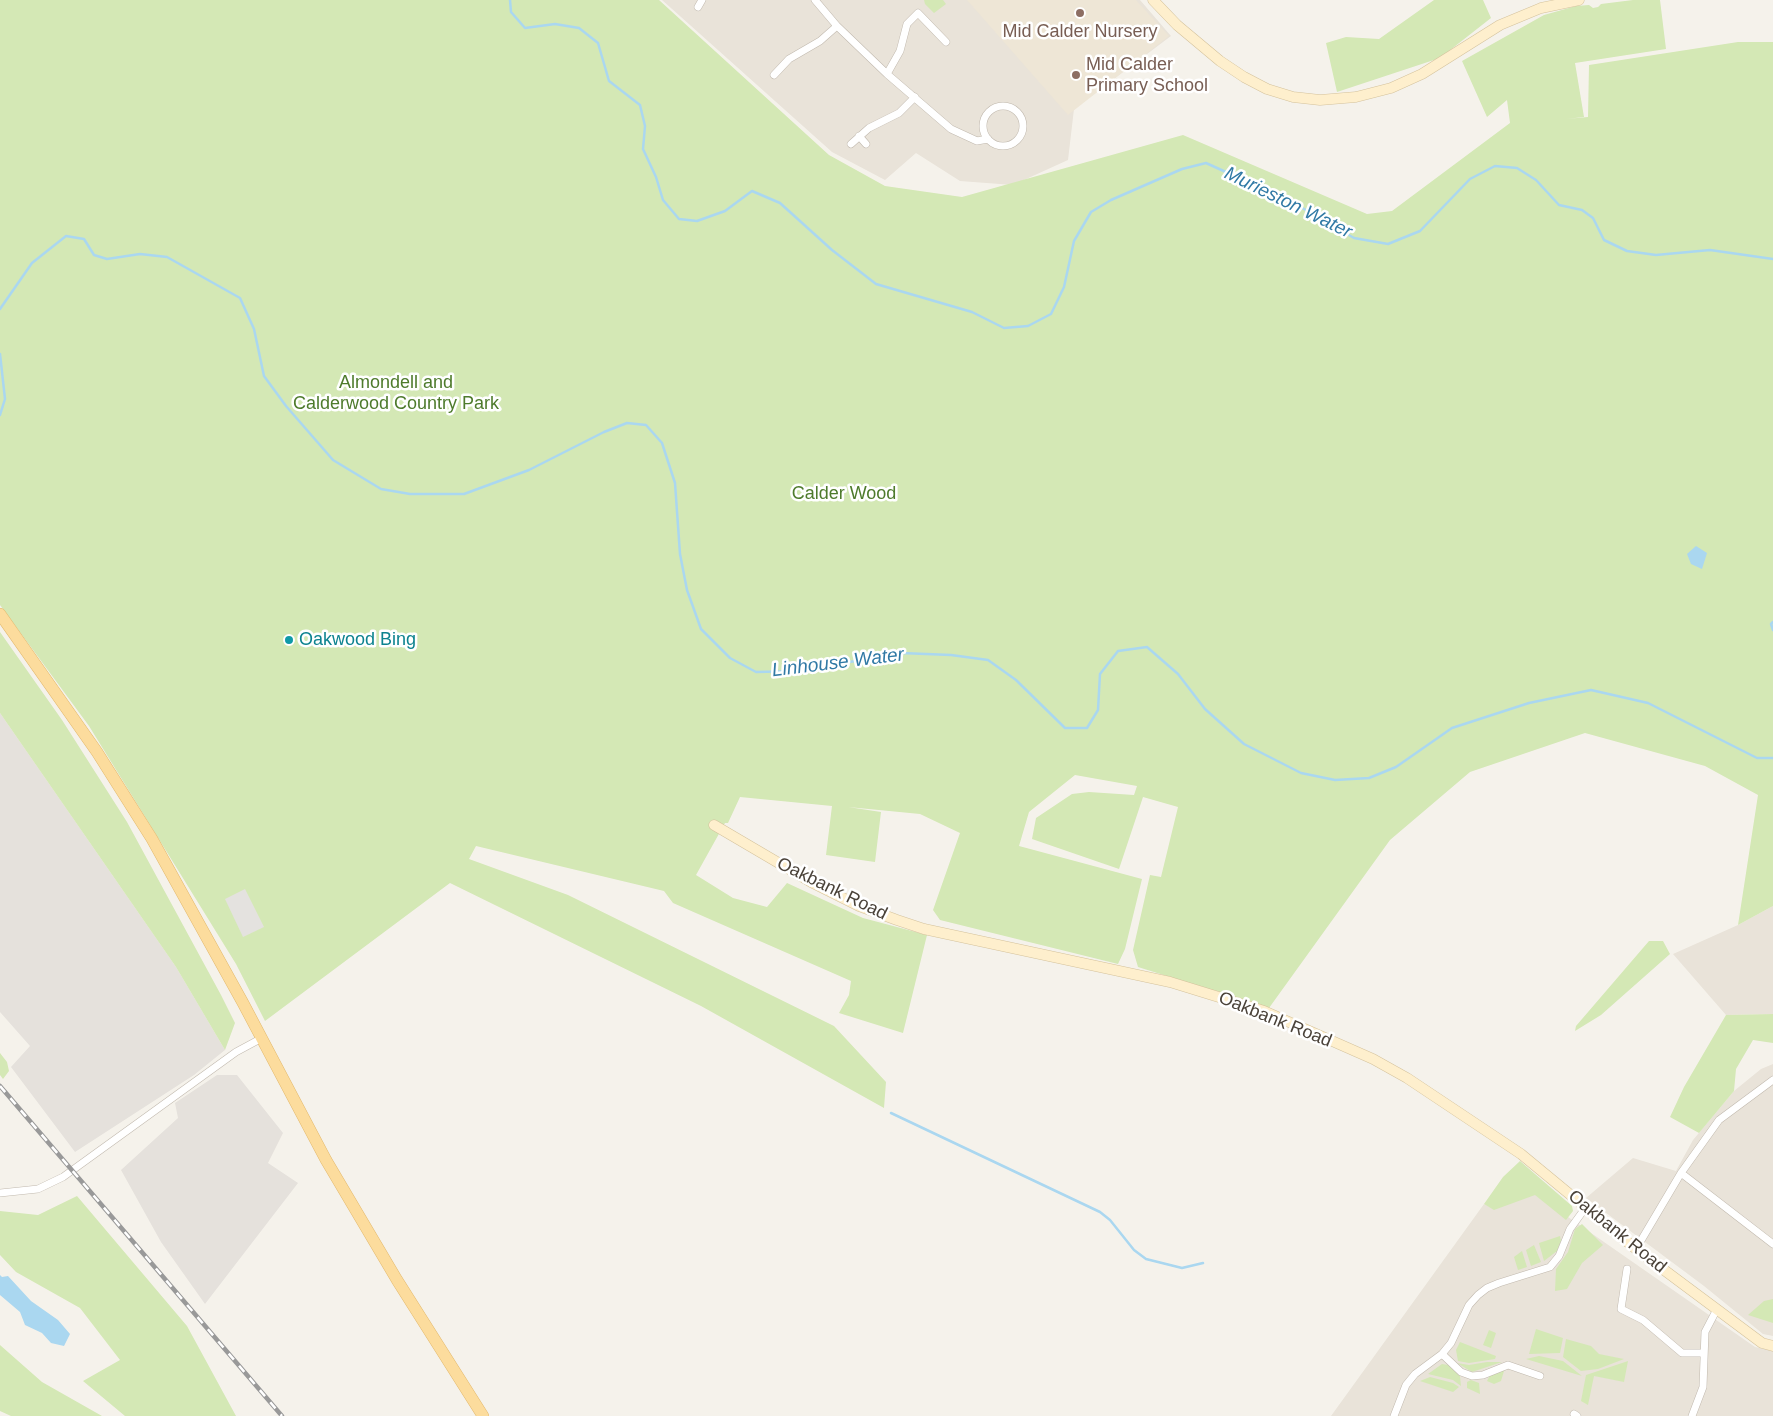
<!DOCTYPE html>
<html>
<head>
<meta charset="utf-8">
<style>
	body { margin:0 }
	canvas { display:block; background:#f5f2eb }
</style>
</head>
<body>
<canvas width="1773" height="1416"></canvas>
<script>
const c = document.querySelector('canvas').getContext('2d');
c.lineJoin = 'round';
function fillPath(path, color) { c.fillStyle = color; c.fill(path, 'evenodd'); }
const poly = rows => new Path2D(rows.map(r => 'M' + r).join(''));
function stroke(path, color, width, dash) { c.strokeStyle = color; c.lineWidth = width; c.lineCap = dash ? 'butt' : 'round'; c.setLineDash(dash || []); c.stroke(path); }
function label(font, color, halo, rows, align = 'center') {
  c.font = font + ' Arial,sans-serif'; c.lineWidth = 5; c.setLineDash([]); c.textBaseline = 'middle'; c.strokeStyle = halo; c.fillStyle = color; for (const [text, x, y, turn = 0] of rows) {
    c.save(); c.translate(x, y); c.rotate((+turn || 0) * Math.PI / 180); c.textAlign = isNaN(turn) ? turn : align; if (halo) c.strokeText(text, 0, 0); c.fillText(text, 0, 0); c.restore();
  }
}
fillPath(poly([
	[662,0,1140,0,1171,36,1074,109,1068,160,1013,185,960,181,916,153,885,180,832,152],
	[1773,906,1773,1014,1726,1015,1673,954,1738,925],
	[1773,1064,1773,1336,1763,1334,1704,1286,1586,1198,1633,1158,1676,1171,1693,1140,1734,1091,1761,1069],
	[1535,1194,1755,1347,1773,1351,1773,1416,1331,1416,1484,1204,1494,1209]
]), '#e9e3d9');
fillPath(poly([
	[0,713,176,967,225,1050,194,1075,75,1152,11,1067,30,1046,0,1012],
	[217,1075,237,1075,283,1133,268,1163,298,1183,205,1304,161,1242,121,1170,178,1118,175,1103]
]), '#e5e1dc');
fillPath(poly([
	[967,0,1136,0,1169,36,1068,115]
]), '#eee6d6');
fillPath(poly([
	[0,0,659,0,829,155,885,186,962,197,1183,135,1367,214,1392,211,1510,123,1507,100,1487,117,1462,61,1544,15,1576,6,1589,5,1593,8,1598,7,1601,4,1633,0,1660,0,1666,49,1575,63,1584,117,1566,119,1588,117,1589,65,1738,42,1773,42,1773,906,1738,925,1758,795,1705,766,1585,733,1470,772,1390,840,1269,1008,1138,967,1133,950,1150,875,1161,877,1178,807,1143,797,1119,869,1032,839,1036,818,1072,794,1089,792,1134,795,1137,786,1075,775,1029,812,1019,846,1142,879,1125,949,1118,964,940,920,933,910,960,833,920,814,848,807,881,812,875,862,826,855,832,806,740,797,728,823,725,823,696,875,733,898,767,907,787,883,863,918,927,935,903,1033,839,1013,849,995,851,981,673,903,664,891,476,846,469,859,568,895,834,1026,886,1082,884,1108,701,1006,450,883,265,1021,236,964,89,726,0,605],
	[924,0,943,0,946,4,934,13,925,4],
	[1434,0,1483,0,1491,18,1440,58,1337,92,1326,43,1346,37,1379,39],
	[0,632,62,720,127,822,221,995,235,1023,225,1050,176,967,0,713],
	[1649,941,1663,941,1670,954,1601,1015,1575,1031,1576,1026],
	[1773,1014,1773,1043,1753,1040,1736,1069,1734,1091,1699,1133,1670,1117,1684,1087,1726,1015],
	[0,1053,7,1062,9,1071,3,1079,0,1075],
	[1520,1161,1572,1206,1573,1211,1566,1220,1535,1195,1494,1210,1484,1204,1503,1177],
	[77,1196,187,1326,236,1416,125,1416,83,1381,120,1360,80,1308,16,1272,0,1255,0,1211,38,1215],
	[1582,1224,1603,1245,1582,1263,1567,1289,1555,1291,1556,1269,1568,1252,1575,1229],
	[1560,1236,1561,1241,1557,1251,1544,1261,1539,1243],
	[1534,1245,1541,1262,1531,1266,1526,1250],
	[1522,1251,1527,1267,1518,1270,1514,1257],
	[1773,1299,1773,1323,1748,1315,1764,1301],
	[1536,1329,1563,1338,1560,1353,1529,1354],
	[1489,1330,1496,1333,1491,1348,1483,1345],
	[1566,1339,1591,1346,1599,1354,1624,1359,1598,1369,1581,1371,1563,1357],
	[1460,1342,1496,1356,1495,1359,1469,1363,1458,1361,1456,1350],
	[0,1345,42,1382,102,1416,11,1416,0,1411],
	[1539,1356,1563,1361,1582,1376,1526,1359],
	[1628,1361,1624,1382,1594,1376,1588,1405,1581,1401,1586,1375],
	[1487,1362,1502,1362,1472,1372,1457,1363,1469,1365],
	[1442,1364,1448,1365,1460,1376,1461,1386,1453,1380,1428,1374],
	[1500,1371,1504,1371,1501,1381,1494,1384,1487,1381,1490,1375],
	[1430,1377,1453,1383,1459,1387,1453,1392,1420,1381],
	[1471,1380,1479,1383,1480,1394,1467,1388,1467,1382]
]), '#d4e8b5');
fillPath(poly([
	[245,889,264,927,243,937,225,899]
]), '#e4e2df');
fillPath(poly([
	[1696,546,1707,553,1702,569,1691,564,1687,554],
	[0,1275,2,1277,8,1276,31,1301,58,1320,70,1334,64,1346,51,1343,42,1333,25,1325,20,1312,0,1295]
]), '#aad7f0');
stroke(poly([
	[510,0,511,12,525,28,555,24,579,28,598,43,609,81,640,105,645,126,643,149,656,177,663,200,679,219,697,221,725,211,752,191,780,203,832,250,876,284,972,312,1004,328,1028,326,1051,314,1064,287,1074,241,1091,212,1111,200,1182,169,1206,163,1292,202,1354,238,1388,244,1420,231,1470,179,1495,166,1517,168,1536,180,1559,205,1582,210,1593,218,1604,240,1627,251,1656,255,1710,250,1773,259],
	[0,309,32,263,66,236,84,239,94,255,107,259,140,254,167,257,240,298,254,329,264,376,286,406,333,460,381,489,410,494,464,494,529,470,604,432,627,423,646,425,662,443,675,483,680,554,687,590,701,629,730,658,756,672,798,671,901,653,951,655,988,660,1016,680,1065,728,1087,728,1098,710,1100,674,1118,651,1147,647,1178,674,1205,709,1244,744,1301,773,1335,780,1369,778,1396,767,1452,728,1529,703,1591,690,1648,703,1757,758,1773,758],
	[0,354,5,399,0,415],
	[1773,622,1771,624,1773,630],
	[891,1113,1100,1212,1110,1220,1134,1250,1146,1259,1182,1268,1203,1263]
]), '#aad7f0', 2.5);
const street = poly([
	[815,0,837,26,887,74,951,129,977,141,988,139],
	[698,7,702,0],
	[887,74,900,51,907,24,918,13,946,42],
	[774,75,789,59,820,41,837,26],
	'983 126a20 20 0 1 1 40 0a20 20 0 1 1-40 0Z',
	[859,136,866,144],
	[851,144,869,128,899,113,915,97],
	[1681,1173,1773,1244],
	[0,1193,38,1189,63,1177,236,1052,262,1038],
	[1636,1249,1681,1173,1719,1120,1773,1080],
	[1627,1269,1621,1309,1643,1320,1682,1353,1704,1353],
	[1442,1354,1461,1372,1472,1376,1483,1375,1508,1365,1540,1376],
	[1574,1414,1577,1416],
	[1394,1416,1406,1385,1415,1374,1442,1354,1451,1343,1469,1305,1478,1295,1487,1288,1499,1283,1550,1267,1559,1256,1570,1229,1586,1207],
	[1692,1416,1703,1387,1705,1332,1717,1309]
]);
const secondary = poly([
	[1153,0,1177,25,1220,61,1244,77,1267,89,1293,97,1320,100,1356,97,1391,88,1422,74,1500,25,1541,8,1579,0],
	[714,825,811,882,859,906,897,920,924,929,1170,982,1264,1011,1373,1059,1407,1078,1521,1154,1636,1249,1762,1343,1773,1346]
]);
const primary = poly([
	[0,614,97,752,152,839,243,1003,326,1160,397,1280,483,1416]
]);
stroke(street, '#c1b9ae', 8);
stroke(secondary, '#d4c29c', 11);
stroke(primary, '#e2b86c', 12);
stroke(street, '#fff', 7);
stroke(secondary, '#feefcd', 10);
stroke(primary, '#fcdc9d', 11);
const rail = poly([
	[0,1086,282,1416]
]);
stroke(rail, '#999', 4.5);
stroke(rail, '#fff', 2.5, [8]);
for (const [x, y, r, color] of [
	[1080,13,5,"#8d6e63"],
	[1076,75,5,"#8d6e63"],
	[289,640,5,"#0f9aa8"]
]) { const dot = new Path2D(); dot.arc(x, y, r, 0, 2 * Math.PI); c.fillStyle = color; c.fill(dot); stroke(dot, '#fff', 2); }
label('18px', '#785e54', '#fff', [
	["Mid Calder Nursery",1080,32],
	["Mid Calder",1086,65,"left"],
	["Primary School",1086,86,"left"]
]);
label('18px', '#4e7b2c', '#fff', [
	["Almondell and",396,383],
	["Calderwood Country Park",396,404],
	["Calder Wood",844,494]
]);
label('18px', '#0d838f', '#fff', [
	["Oakwood Bing",299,640]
], 'left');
label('18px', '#4a4239', '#fff', [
	["Oakbank Road",832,889,26],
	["Oakbank Road",1275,1020,22],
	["Oakbank Road",1617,1232,39]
]);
label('italic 19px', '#3079a5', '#fff', [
	["Murieston Water",1288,203,26],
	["Linhouse Water",838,663,-7]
]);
</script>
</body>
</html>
